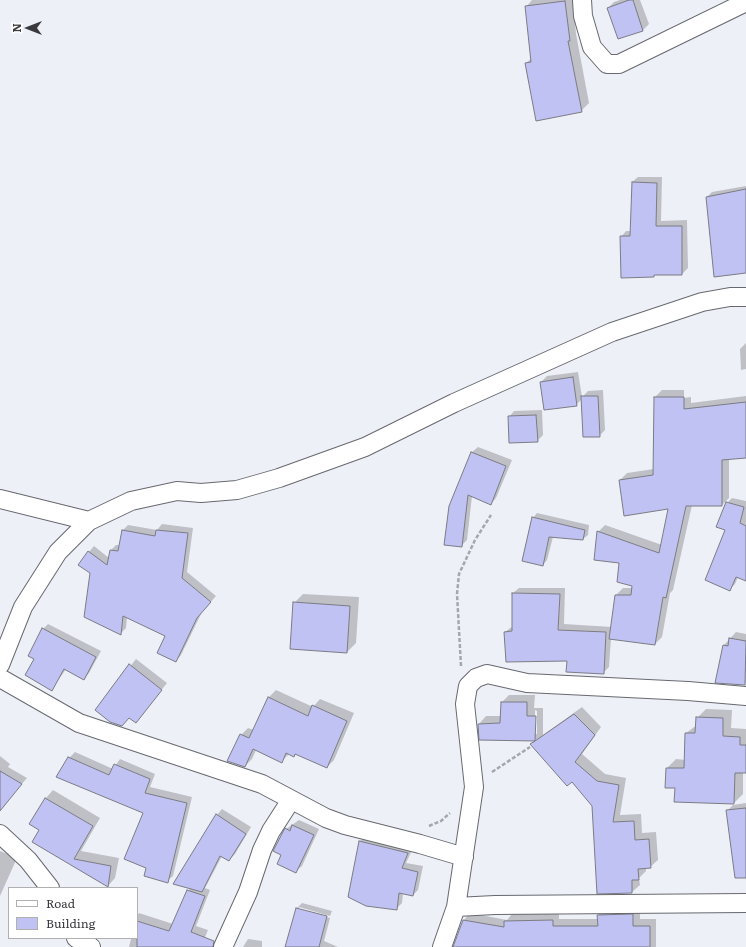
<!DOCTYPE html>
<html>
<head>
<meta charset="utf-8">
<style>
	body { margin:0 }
	#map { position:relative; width:746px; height:947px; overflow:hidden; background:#eef0f8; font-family:Literata,serif }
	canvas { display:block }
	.legend { position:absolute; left:8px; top:887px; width:130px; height:52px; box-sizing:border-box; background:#fff; border:1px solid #b0b0b1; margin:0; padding:5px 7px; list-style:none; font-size:12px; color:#393a3d }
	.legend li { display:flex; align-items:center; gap:8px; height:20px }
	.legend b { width:20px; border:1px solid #b0b0b1 }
	.north { position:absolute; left:8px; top:8px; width:40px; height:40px; -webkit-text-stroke:3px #fff; paint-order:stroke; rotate:270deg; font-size:11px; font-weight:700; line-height:16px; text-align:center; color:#393a3d }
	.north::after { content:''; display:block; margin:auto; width:14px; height:18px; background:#393a3d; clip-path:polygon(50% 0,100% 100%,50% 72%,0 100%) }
</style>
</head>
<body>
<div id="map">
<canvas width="746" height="947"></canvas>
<ul class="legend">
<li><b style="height:5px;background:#fff"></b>Road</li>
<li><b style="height:11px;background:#c1c2f4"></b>Building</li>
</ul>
<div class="north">N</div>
</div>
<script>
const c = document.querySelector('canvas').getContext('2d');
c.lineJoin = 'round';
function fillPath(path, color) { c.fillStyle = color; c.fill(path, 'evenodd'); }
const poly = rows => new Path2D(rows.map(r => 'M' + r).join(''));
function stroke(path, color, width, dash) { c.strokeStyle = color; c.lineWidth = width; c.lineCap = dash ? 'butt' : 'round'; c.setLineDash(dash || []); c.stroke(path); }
fillPath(poly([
	[532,0,573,0,576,34,589,103,581,111,526,63,532,58,526,7],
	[620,0,640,0,649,24,643,30,618,38,608,8,614,2],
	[638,177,662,177,661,221,687,220,688,268,682,274,656,274,653,276,621,237,626,231,631,231,632,182],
	[746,186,746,272,707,197,712,192],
	[746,343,746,369,741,370,740,349],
	[578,372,582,397,588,391,603,390,605,430,599,436,582,399,576,405,541,382,547,376],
	[662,390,684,390,684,398,691,397,691,403,746,396,746,457,729,459,729,498,722,505,692,505,673,590,670,593,662,637,655,644,611,638,609,667,603,673,505,632,513,626,513,593,519,588,565,588,564,624,612,627,616,595,623,588,633,588,620,562,598,532,605,525,662,545,670,508,620,480,627,473,654,469,655,397],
	[542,410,543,435,537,441,509,417,514,411],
	[478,447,512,460,496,498,491,504,472,496,467,540,461,546,450,507,472,452],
	[732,498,746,501,746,580,738,577,735,584,730,589,727,503],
	[537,513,589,525,588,535,583,539,553,537,547,560,543,565,533,518],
	[162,524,193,528,187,572,216,596,202,612,181,655,176,661,166,636,127,617,126,628,120,634,91,573,89,552,94,546,109,558,111,550,116,545,120,545,123,530,128,525,157,530],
	[303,594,359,597,356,643,347,652,294,603],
	[48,624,101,651,89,673,84,679,66,669,52,689,36,659,43,629],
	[736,632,746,634,746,683,745,684,724,645],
	[136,659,167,683,141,716,130,717,96,710],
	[276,690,313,707,320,699,354,713,334,760,327,767,296,754,294,756,289,754,281,762,256,750,252,759,245,766,241,735,248,728,254,730,269,697],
	[509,695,535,695,534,708,543,708,543,735,582,707,601,727,582,754,605,774,626,778,620,815,641,814,642,833,656,832,658,860,650,867,646,867,646,871,639,878,640,885,632,892,598,893,593,805,572,781,532,744,536,740,480,739,479,724,486,716,502,716,502,702],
	[535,710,537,711,537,734,535,734],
	[706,709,732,710,731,728,746,729,746,772,743,772,743,794,734,803,675,801,676,788,666,787,667,768,676,759,686,760,686,733,697,725,697,718],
	[75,752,113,769,120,759,155,774,150,787,192,797,173,876,167,881,147,868,144,813,69,758],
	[0,756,10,764,8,767,27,778,0,809],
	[53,790,100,818,81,851,119,858,115,878,108,886,33,842,40,829,31,824,46,798],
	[746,803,746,849,727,811,733,805],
	[222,809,251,827,235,854,229,860,222,856,205,888,210,890,196,926,208,930,201,947,129,947,131,939,128,938,137,938,137,916,139,913,173,924,190,888,217,815],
	[299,820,319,829,302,866,296,871,283,854,286,829],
	[365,836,413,848,406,863,423,866,418,890,413,895,403,893,402,903,396,909,360,841],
	[0,851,17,858,0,896],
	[302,903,332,911,330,916,299,907,299,910,330,918,324,941,338,947,286,947,297,908],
	[605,908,640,908,640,919,656,919,656,947,454,947,464,920,470,913,507,920,512,914,559,913,559,919,598,919,598,915],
	[248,939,262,941,262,947,243,947]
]), '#0003');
const building = poly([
	[629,0,633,0,643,31,618,39,607,8,629,0],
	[565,1,570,41,568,41,582,112,536,121,525,63,531,62,525,6,565,1],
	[632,182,657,183,656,226,682,226,682,275,654,275,654,277,621,278,620,236,630,236,632,182],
	[746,189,746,273,714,277,706,197,746,189],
	[573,377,577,406,544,410,540,382,573,377],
	[581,396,598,396,600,437,583,437,581,396],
	[654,397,684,397,684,409,746,402,746,458,722,460,722,506,686,506,666,598,663,597,655,645,609,639,615,595,631,595,632,586,617,582,619,563,594,560,597,531,659,553,668,509,624,516,619,480,653,475,654,397],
	[536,415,538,442,509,443,508,416,536,415],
	[471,452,506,466,491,505,468,495,462,547,444,545,449,506,471,452],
	[726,502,744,507,740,523,746,526,746,581,736,577,730,591,705,580,725,530,716,527,726,502],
	[532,517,585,530,583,540,549,537,543,566,522,561,532,517],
	[122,530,155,536,156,530,188,533,182,578,211,602,197,618,176,662,157,653,165,636,123,616,121,635,84,617,90,573,78,565,88,551,107,565,110,550,118,551,122,530],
	[512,593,560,594,558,630,606,632,604,674,566,672,567,661,506,662,504,632,512,631,512,593],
	[293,602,350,606,347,653,290,649,293,602],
	[42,628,96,657,84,680,64,669,52,691,25,675,34,659,28,656,42,628],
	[729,638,746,641,745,685,715,683,723,645,728,646,729,638],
	[129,664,162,690,136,723,129,718,122,726,110,722,95,710,129,664],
	[268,697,308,716,312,705,347,721,327,768,295,754,294,757,286,753,282,763,253,749,245,767,227,761,240,734,249,738,268,697],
	[501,702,527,702,527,716,536,716,535,741,574,714,595,735,575,762,597,781,619,785,613,822,634,821,635,840,649,839,651,868,638,869,639,880,632,880,632,893,597,894,592,806,572,782,567,786,530,744,535,741,479,740,478,724,500,723,501,702],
	[696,717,723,718,723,736,740,737,740,745,746,745,746,773,735,773,734,804,674,802,675,788,665,788,666,768,684,768,685,733,695,733,696,717],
	[68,757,109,775,114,764,150,779,145,793,187,803,168,883,144,876,146,868,124,859,143,813,56,777,68,757],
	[0,771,22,784,0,811,0,771],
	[45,798,93,826,74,859,111,866,108,887,32,842,39,830,29,824,45,798],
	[746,808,746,878,735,878,726,810,746,808],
	[216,814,246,834,229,861,220,856,202,892,173,884,216,814],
	[292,825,314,835,296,873,277,864,281,855,273,851,285,828,290,831,292,825],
	[359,841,408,853,402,868,418,872,413,896,399,893,397,910,366,906,348,897,359,841],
	[187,890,205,896,191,932,214,941,213,947,137,947,137,921,169,931,187,890],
	[296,908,327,916,319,947,285,947,296,908],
	[633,914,633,926,650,926,650,947,453,947,463,920,504,927,504,921,553,920,553,926,598,926,597,915,633,914]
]);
fillPath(building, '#c1c2f4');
stroke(building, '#7b7b83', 1);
const minor = poly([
	[582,0,583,16,592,47,607,64,619,64,746,2],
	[0,499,89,521],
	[0,665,23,607,58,552,89,521,131,501,177,491,201,493,237,490,279,478,365,447,454,403,612,332,702,302,730,297,746,297],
	[0,678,79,723,262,784,326,818,345,825,420,844,464,857],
	[0,834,28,860,50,888],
	[456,907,474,787,465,704,468,686,476,678,487,674,527,683,688,691,746,696],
	[76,938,91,947],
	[223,947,248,892,262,850,271,831,291,800],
	[442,947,456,907,495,905,746,903]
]);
stroke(minor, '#67696f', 20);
stroke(poly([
	[461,666,457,594,459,574,475,540,491,515],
	[492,772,530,747],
	[429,826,441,821,450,813]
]), '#a5a7ad', 2.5, [4, 2]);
stroke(minor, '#fff', 18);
</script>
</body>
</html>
